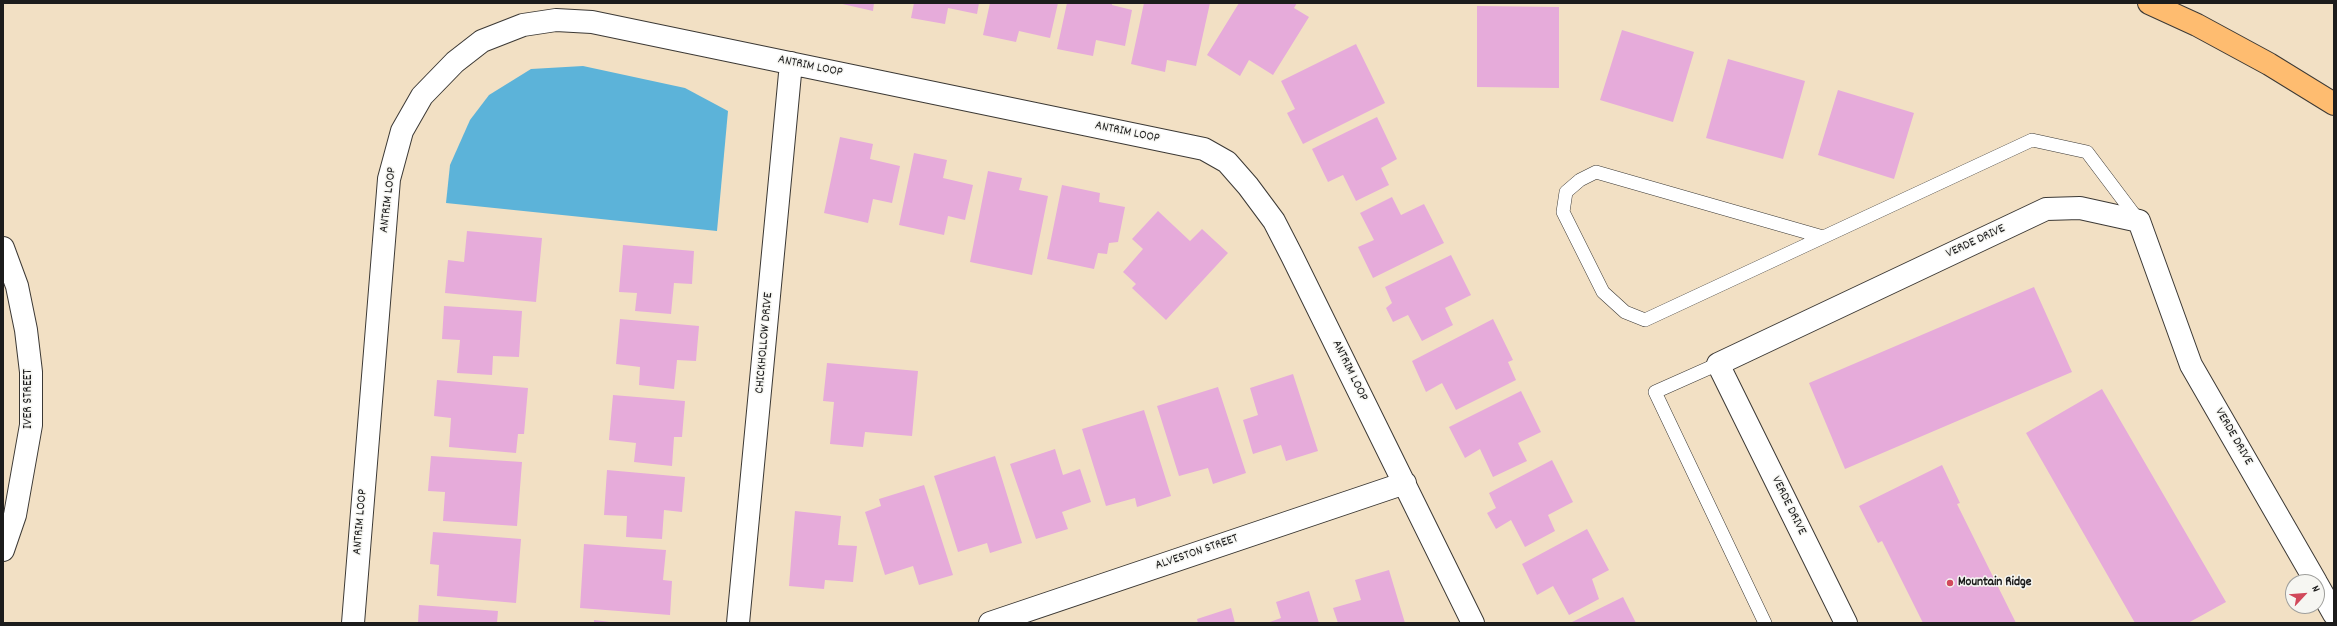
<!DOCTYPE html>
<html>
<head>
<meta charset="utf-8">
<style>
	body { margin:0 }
	#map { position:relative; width:2337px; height:626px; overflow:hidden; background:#f2e0c4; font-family:Dekko,sans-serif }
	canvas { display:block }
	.frame { position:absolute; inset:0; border:4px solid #1c1c1c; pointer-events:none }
	.north { position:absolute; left:2285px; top:574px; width:40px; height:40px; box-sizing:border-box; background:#f6f6f2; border:1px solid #9f9f9c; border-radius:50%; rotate:64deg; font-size:11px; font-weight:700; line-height:16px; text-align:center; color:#1c1c1c }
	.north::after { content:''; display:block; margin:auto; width:14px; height:18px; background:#d1495b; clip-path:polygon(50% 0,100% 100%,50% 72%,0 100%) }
</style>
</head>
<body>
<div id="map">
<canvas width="2337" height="626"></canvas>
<div class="frame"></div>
<div class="north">N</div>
</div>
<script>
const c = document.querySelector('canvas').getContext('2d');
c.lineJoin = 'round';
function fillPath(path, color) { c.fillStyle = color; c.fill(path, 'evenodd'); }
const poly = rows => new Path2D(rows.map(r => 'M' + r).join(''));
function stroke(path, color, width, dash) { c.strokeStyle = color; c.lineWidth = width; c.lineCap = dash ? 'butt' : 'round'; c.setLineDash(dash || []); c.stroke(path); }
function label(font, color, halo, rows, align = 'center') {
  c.font = font + ' Dekko,sans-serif'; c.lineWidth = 3; c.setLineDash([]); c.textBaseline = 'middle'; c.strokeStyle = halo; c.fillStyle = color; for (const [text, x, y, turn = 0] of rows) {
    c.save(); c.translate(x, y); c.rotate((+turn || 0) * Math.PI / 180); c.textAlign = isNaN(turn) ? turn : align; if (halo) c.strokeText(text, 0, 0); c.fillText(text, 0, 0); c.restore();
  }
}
fillPath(poly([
	[583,66,685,88,728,111,717,231,446,203,450,165,470,120,489,95,531,69]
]), '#5cb3d9');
fillPath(poly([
	[838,3,874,3,873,11],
	[914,3,979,3,977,14,948,8,945,24,911,18],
	[990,3,1058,3,1050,38,1019,31,1016,42,983,35],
	[1067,3,1112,3,1112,5,1132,10,1125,46,1096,40,1093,56,1057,49],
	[1144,3,1210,3,1196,66,1167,60,1165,72,1131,64],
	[1239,3,1297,3,1294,8,1309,17,1273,75,1249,60,1240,76,1207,55],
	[1477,6,1559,7,1559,88,1477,87],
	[1622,30,1694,52,1673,122,1600,100],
	[1356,44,1385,103,1303,144,1287,113,1295,109,1281,81],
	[1728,59,1805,81,1783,159,1706,138],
	[1838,90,1914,113,1894,179,1818,155],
	[1377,117,1397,159,1381,168,1389,185,1356,201,1343,175,1328,182,1312,149],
	[840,137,873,144,870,159,900,166,892,203,873,199,868,223,824,213],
	[914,153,947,160,943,178,973,185,965,220,948,216,944,235,899,225],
	[988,171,1022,178,1019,190,1048,196,1032,275,970,262],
	[1062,185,1100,193,1099,202,1125,207,1118,242,1109,243,1107,254,1098,253,1094,269,1047,259],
	[1392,197,1401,215,1424,204,1444,243,1373,278,1358,247,1374,240,1360,213],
	[1158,211,1190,241,1202,229,1228,253,1166,320,1132,288,1136,284,1123,272,1143,249,1132,239],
	[467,231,542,238,536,302,445,293,448,260,464,262],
	[623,245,694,251,692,284,674,283,671,314,635,311,637,293,619,292],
	[1451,255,1471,295,1445,308,1453,325,1422,341,1408,315,1393,322,1386,308,1392,303,1385,287],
	[2034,287,2072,372,1845,469,1809,383],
	[444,306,522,311,519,357,493,356,492,375,457,373,460,340,442,339],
	[620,319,699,326,696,361,677,360,674,389,639,385,640,367,616,364],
	[1493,319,1513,360,1508,362,1516,380,1456,410,1442,383,1426,392,1412,361],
	[827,363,918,371,912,436,865,432,863,447,830,444,834,402,823,401],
	[1293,374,1318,451,1286,461,1281,445,1253,454,1243,420,1258,415,1250,388],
	[437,380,528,388,524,434,518,434,516,453,449,447,451,418,434,416],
	[1218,387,1246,473,1213,484,1208,468,1179,476,1157,406],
	[2102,389,2226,602,2188,623,2135,623,2026,433],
	[1521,391,1541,432,1518,443,1527,461,1493,477,1480,449,1465,458,1449,427],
	[613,395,685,401,682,437,674,437,672,466,634,462,636,443,609,440],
	[1144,410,1171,496,1137,507,1135,498,1106,506,1082,429],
	[1055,449,1063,475,1080,469,1091,502,1062,512,1068,529,1036,539,1010,464],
	[431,456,522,462,517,526,443,521,445,492,428,491],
	[995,456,1022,543,990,553,987,543,958,552,934,476],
	[1552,460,1573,502,1548,515,1555,531,1525,547,1511,520,1496,529,1487,513,1496,508,1489,493],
	[1942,465,1960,503,1957,504,2016,623,1923,623,1882,541,1878,543,1859,506],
	[607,470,685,477,682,512,664,510,662,539,626,537,627,516,604,515],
	[924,485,953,575,919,585,913,566,885,575,865,512,881,506,879,499],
	[795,511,841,516,838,545,857,546,853,582,825,580,824,589,789,586],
	[1587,529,1609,570,1592,579,1599,599,1569,615,1553,586,1537,595,1522,564],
	[433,532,521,539,516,603,437,596,439,565,430,564],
	[584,544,666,550,663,580,672,581,670,615,580,608],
	[1389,570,1405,623,1338,623,1333,608,1361,600,1355,580],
	[1309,591,1319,623,1267,623,1281,618,1276,602],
	[1623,597,1636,623,1570,623],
	[419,605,498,611,497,623,418,623],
	[1231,608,1235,623,1198,623,1197,619],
	[594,620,610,622,610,623,594,623]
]), '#e6abda');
const lane = poly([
	[1823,237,1596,172,1580,180,1566,192,1563,212,1603,292,1625,312,1645,320,2032,140,2087,152,2139,221],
	[1718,364,1655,392,1765,623]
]);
const street = poly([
	[3,248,17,286,26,330,31,372,31,425,15,515,3,550],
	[2317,584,2334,614],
	[353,623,389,179,402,131,422,96,455,62,482,41,523,25,556,20,592,22,1204,149,1227,162,1248,186,1274,221,1292,256,1473,623],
	[738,623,791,63],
	[990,623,1405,483],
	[1846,623,1718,364,2046,209,2080,208,2139,221,2191,365,2316,582]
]);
const highway = poly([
	[2149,3,2197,25,2269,64,2334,104]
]);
stroke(lane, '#3c3935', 14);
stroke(street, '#3c3935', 24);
stroke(highway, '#3c3935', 24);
stroke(lane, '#fff', 13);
stroke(street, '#fff', 22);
stroke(highway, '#febc70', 22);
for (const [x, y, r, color] of [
	[1950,583,4,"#d1495b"]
]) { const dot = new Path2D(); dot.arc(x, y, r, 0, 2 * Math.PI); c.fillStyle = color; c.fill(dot); stroke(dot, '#f6f6f2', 1.5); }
label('13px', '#1c1c1c', '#f6f6f2', [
	["ANTRIM LOOP",810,67,12],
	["ANTRIM LOOP",1127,133,12],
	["ANTRIM LOOP",389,200,-83],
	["VERDE DRIVE",1976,242,-25],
	["CHICKHOLLOW DRIVE",765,343,-85],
	["ANTRIM LOOP",1349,371,64],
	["IVER STREET",29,399,-90],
	["VERDE DRIVE",2233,437,60],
	["VERDE DRIVE",1788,506,64],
	["ANTRIM LOOP",361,522,-85],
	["ALVESTON STREET",1197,553,-19]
]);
label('bold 13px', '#1c1c1c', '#f6f6f2', [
	["Mountain Ridge",1958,583]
], 'left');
</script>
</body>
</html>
